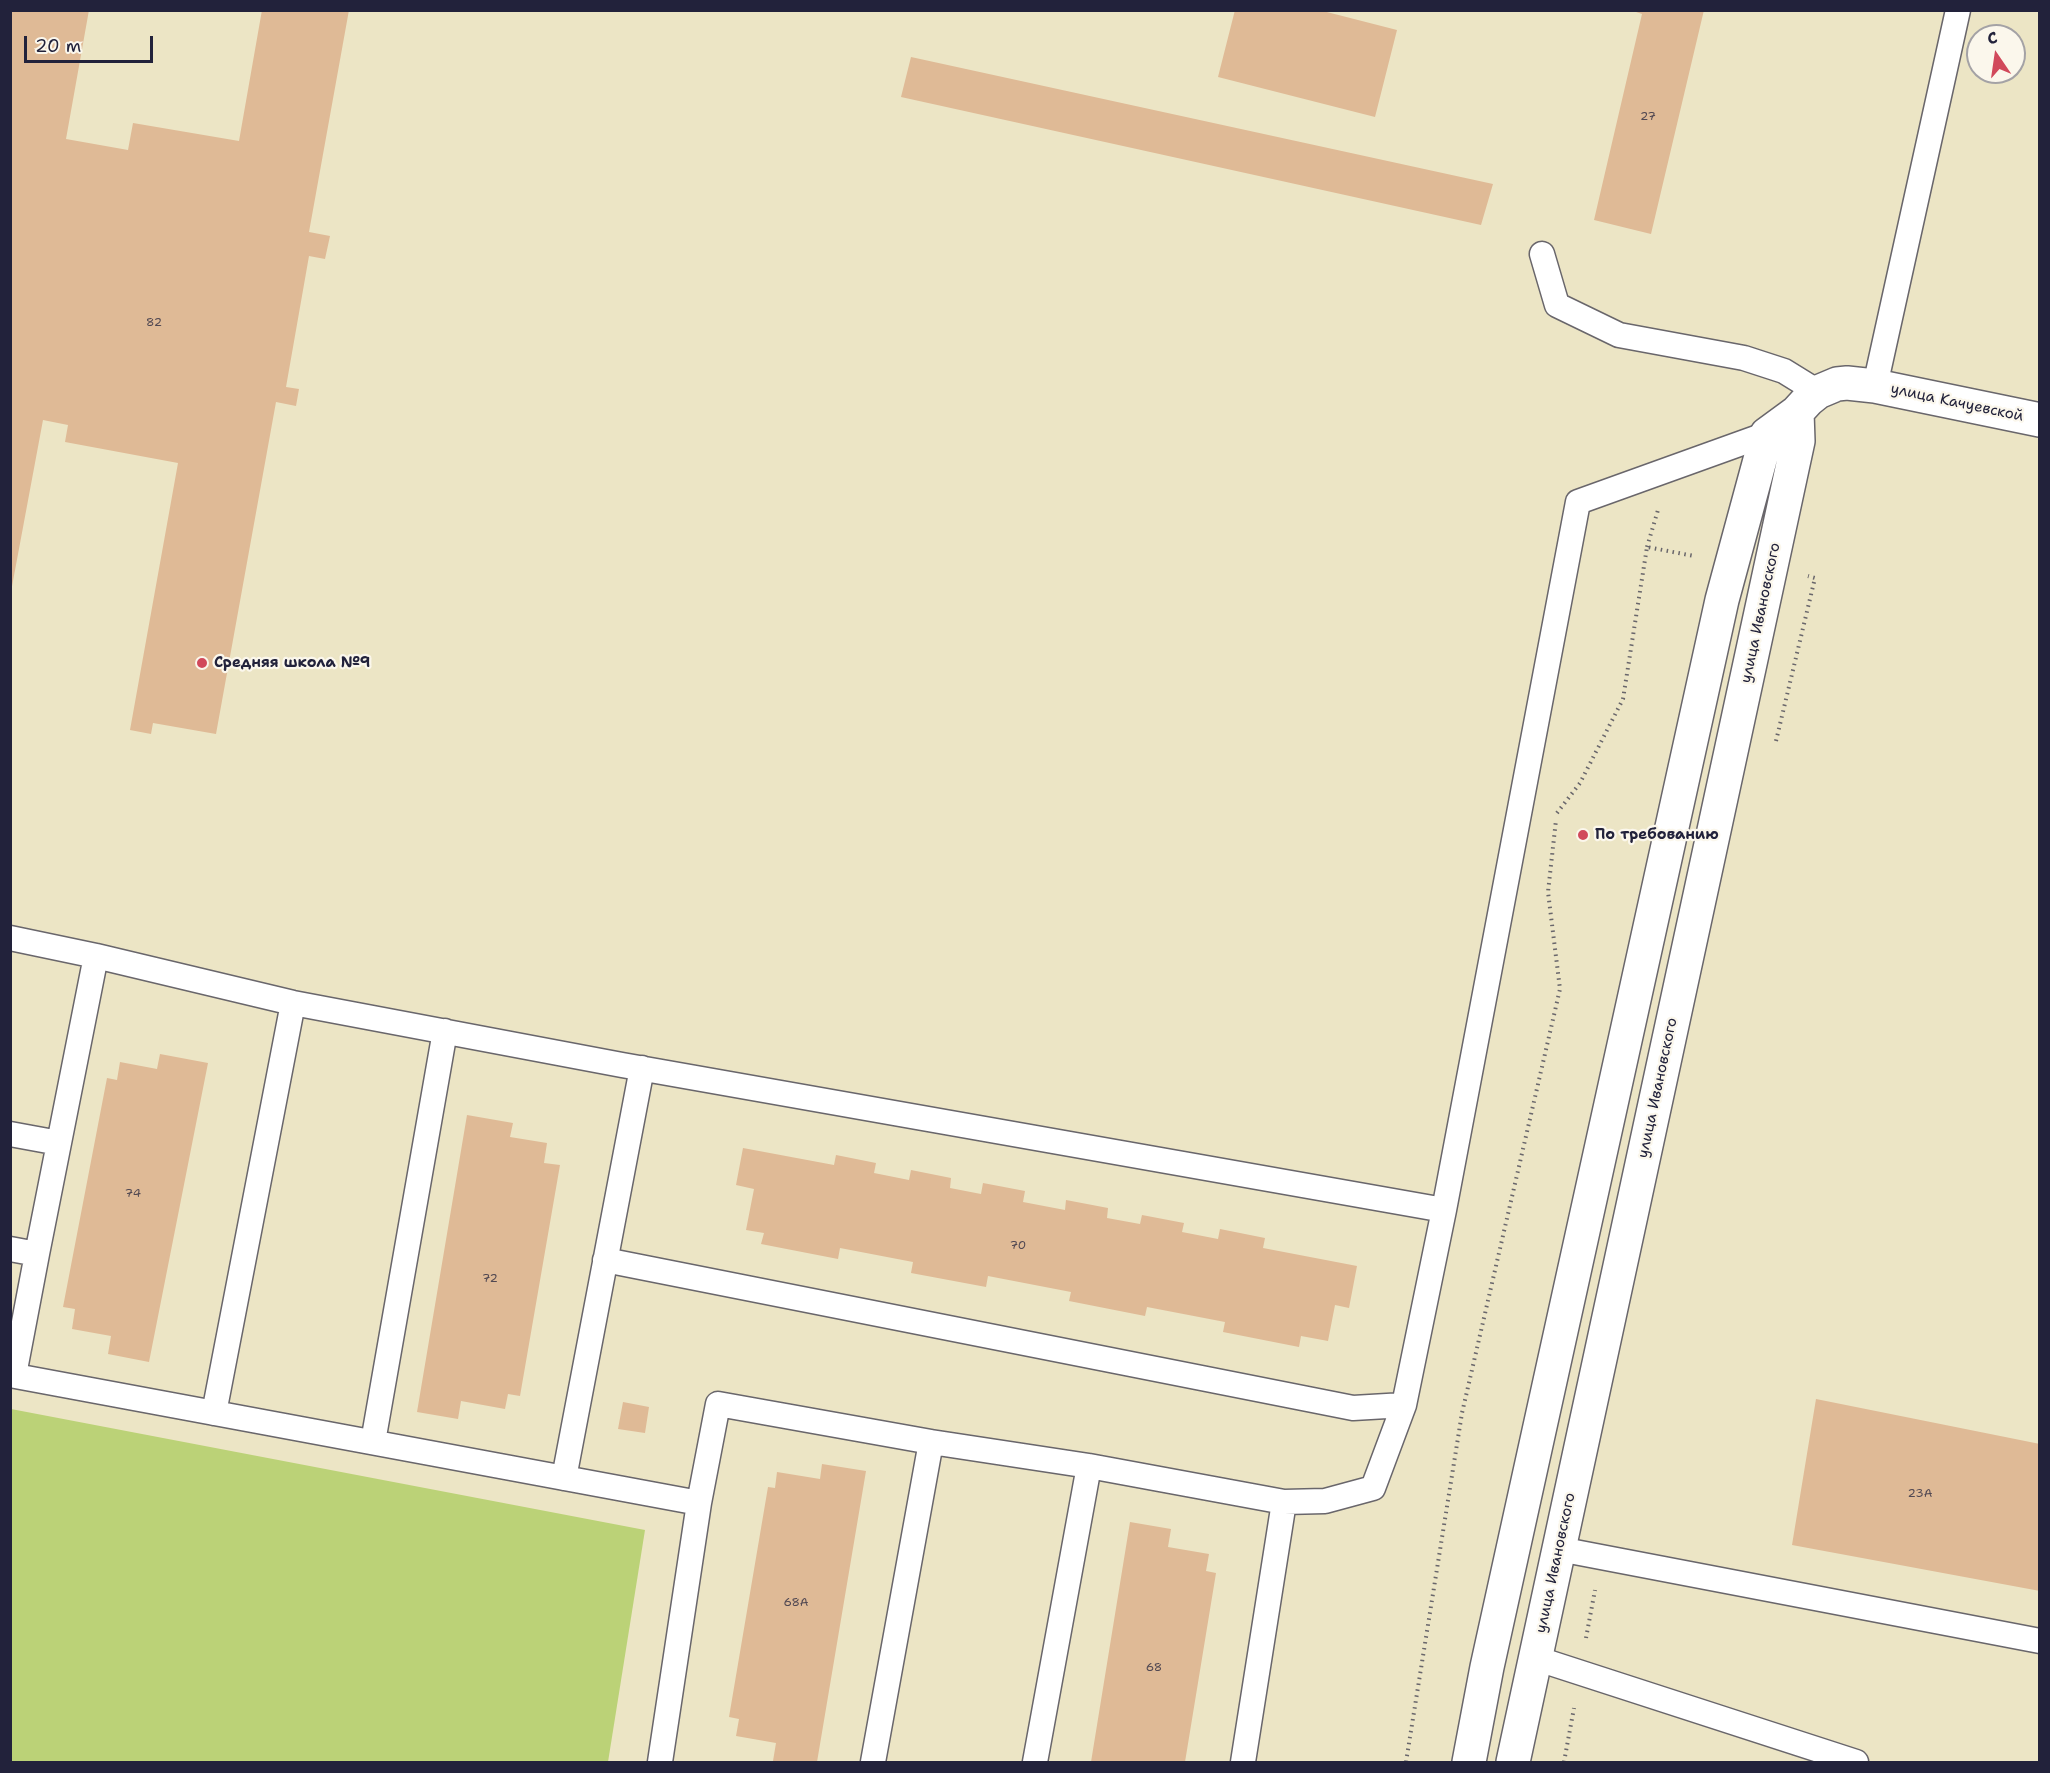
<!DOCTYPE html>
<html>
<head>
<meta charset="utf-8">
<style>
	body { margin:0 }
	#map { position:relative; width:2050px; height:1773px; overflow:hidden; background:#ece5c5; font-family:"Shantell Sans",sans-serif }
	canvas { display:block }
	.frame { position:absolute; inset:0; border:12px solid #22223b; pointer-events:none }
	.north { position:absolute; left:1966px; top:24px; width:60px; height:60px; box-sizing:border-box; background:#fbf7ec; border:2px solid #a4a2a5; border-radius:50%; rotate:347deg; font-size:16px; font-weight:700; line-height:24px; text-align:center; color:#22223b }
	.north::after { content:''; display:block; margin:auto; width:21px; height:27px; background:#d1495b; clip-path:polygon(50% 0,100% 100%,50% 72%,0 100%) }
	.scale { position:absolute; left:24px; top:36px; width:129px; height:27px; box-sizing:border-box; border:3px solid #22223b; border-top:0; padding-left:8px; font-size:18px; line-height:21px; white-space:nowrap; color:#22223b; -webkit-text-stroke:4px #fbf7ec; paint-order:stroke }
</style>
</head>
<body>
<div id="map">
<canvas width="2050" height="1773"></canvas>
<div class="frame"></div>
<div class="north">С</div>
<div class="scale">20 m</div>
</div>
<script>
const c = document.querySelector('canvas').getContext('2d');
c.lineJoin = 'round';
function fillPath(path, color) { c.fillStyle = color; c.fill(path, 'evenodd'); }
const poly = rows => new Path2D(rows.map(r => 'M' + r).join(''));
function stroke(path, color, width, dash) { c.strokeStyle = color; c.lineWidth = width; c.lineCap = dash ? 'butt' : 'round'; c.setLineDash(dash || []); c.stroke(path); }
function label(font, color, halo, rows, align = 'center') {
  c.font = font + ' "Shantell Sans",sans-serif'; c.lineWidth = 4.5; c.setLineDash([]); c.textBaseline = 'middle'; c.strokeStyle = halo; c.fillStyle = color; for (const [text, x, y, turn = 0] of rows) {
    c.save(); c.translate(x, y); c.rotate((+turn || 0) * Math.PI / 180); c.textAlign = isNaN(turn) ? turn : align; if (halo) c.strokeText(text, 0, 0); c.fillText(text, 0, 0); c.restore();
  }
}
fillPath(poly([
	[11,1409,645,1530,608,1762,11,1762]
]), '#bbd277');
fillPath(poly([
	[10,10,89,10,66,139,128,150,133,123,239,141,262,10,349,10,309,232,330,236,325,259,309,256,286,387,299,389,296,406,276,402,216,734,153,723,151,734,130,730,178,463,65,442,68,425,43,420,10,597],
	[1235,10,1319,10,1397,30,1375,117,1218,77],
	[1630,10,1704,10,1651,234,1594,220,1642,14],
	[911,57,1493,184,1481,225,901,97],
	[160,1054,208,1063,149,1362,108,1354,111,1336,72,1329,75,1309,63,1307,107,1078,117,1080,120,1062,157,1069],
	[467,1115,513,1123,510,1137,547,1143,544,1163,560,1165,520,1396,508,1394,505,1409,461,1401,458,1419,417,1412],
	[743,1148,834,1165,836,1155,876,1163,874,1173,909,1180,911,1170,951,1178,950,1188,981,1194,983,1183,1025,1191,1023,1202,1065,1210,1066,1200,1108,1208,1107,1218,1140,1224,1142,1215,1184,1223,1182,1232,1218,1239,1220,1229,1265,1238,1263,1248,1357,1266,1349,1308,1335,1305,1328,1341,1301,1336,1299,1347,1223,1332,1225,1322,1147,1307,1145,1316,1069,1301,1071,1292,988,1276,986,1287,911,1273,913,1262,840,1248,838,1259,761,1244,764,1233,746,1230,754,1189,736,1185],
	[1816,1399,2040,1444,2040,1591,1792,1545],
	[623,1402,649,1407,645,1433,618,1429],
	[822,1464,866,1471,817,1762,782,1762,773,1761,776,1743,736,1736,739,1719,729,1717,768,1487,775,1488,777,1472,820,1479],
	[1130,1522,1171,1529,1168,1547,1209,1554,1206,1571,1216,1573,1185,1762,1091,1762]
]), '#dfba96');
const lane = poly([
	[1542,254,1557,305,1619,335,1744,358,1784,371,1818,392],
	[1875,386,1958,10],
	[10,938,96,956,293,1003,622,1065,1444,1210],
	[10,1134,59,1143,96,956],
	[10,1249,37,1254,14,1375],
	[37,1254,59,1143],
	[605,1260,1353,1408,1404,1405],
	[10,1375,699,1503],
	[214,1413,293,1003],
	[373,1442,445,1031],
	[564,1478,642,1068],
	[1559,1549,2040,1641],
	[1535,1658,1856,1762],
	[660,1762,699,1503,718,1404,931,1442,1089,1466,1284,1502,1325,1501,1373,1488,1404,1405,1444,1210,1578,502,1767,434],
	[873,1762,931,1442],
	[1035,1762,1089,1466],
	[1243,1762,1284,1502]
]);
const secondary = poly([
	[1469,1762,1487,1667,1722,600,1767,434,1797,412,1808,400,1818,392,1837,384,1847,383,1875,386,2040,420],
	[1513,1762,1798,441,1797,412]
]);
stroke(lane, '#69666b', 27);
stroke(secondary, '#69666b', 36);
stroke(poly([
	[1647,547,1658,510],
	[1776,741,1815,578,1808,576],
	[1557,813,1580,783,1623,699,1647,547,1694,556],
	[1586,1638,1595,1590],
	[1406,1762,1462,1413,1560,989,1548,892,1556,820],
	[1564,1762,1574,1708]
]), '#69666b', 4, [1.5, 4.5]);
stroke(lane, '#fff', 24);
stroke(secondary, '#fff', 33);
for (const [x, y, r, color] of [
	[202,663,6,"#d1495b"],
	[1583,835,6,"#d1495b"]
]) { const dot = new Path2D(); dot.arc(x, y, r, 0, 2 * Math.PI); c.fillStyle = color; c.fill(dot); stroke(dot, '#fbf7ec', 2); }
label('12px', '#514852', null, [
	["27",1648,117],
	["82",154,323],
	["74",133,1194],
	["70",1018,1246],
	["72",490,1279],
	["23А",1920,1494],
	["68А",796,1603],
	["68",1154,1668]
]);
label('15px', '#22223b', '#fbf7ec', [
	["улица Качуевской",1957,403,12],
	["улица Ивановского",1761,613,-78],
	["улица Ивановского",1658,1088,-78],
	["улица Ивановского",1556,1563,-78]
]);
label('bold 15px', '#22223b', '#fbf7ec', [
	["Средняя школа №9",214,663],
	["По требованию",1595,835]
], 'left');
</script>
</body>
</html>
